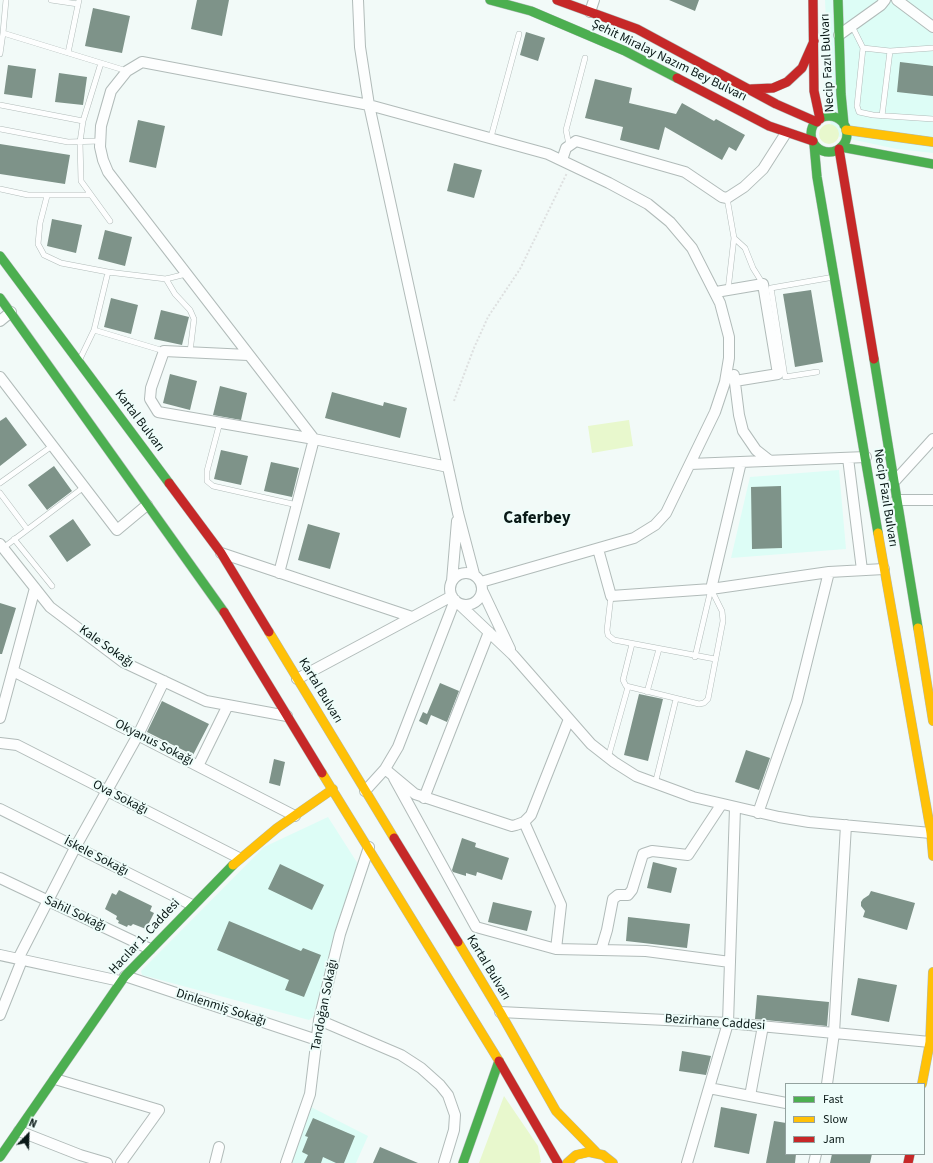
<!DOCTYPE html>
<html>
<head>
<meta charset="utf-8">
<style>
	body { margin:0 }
	#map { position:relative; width:933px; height:1163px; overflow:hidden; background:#f2faf8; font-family:"Source Sans 3",sans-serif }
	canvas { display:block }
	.legend { position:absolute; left:785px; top:1083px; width:140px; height:72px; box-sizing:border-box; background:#eefdfa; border:1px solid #93a29f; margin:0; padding:5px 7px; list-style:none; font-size:12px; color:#0a1917 }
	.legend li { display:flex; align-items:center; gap:8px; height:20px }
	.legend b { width:20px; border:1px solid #93a29f }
	.north { position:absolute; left:8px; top:1115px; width:40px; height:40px; -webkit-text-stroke:3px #eefdfa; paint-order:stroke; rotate:23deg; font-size:11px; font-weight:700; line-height:16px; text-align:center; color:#0a1917 }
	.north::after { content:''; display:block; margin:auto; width:14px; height:18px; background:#0a1917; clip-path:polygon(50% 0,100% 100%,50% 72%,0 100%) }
</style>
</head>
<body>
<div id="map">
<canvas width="933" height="1163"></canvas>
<ul class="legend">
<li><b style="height:5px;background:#4caf50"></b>Fast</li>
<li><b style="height:5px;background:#ffc107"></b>Slow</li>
<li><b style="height:5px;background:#c62828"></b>Jam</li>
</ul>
<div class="north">N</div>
</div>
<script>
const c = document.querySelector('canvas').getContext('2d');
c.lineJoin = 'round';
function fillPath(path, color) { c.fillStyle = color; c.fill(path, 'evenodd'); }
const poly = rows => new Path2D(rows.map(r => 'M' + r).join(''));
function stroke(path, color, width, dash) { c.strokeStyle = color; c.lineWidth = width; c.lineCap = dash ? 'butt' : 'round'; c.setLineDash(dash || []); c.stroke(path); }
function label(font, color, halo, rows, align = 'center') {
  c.font = font + ' "Source Sans 3",sans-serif'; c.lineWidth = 4; c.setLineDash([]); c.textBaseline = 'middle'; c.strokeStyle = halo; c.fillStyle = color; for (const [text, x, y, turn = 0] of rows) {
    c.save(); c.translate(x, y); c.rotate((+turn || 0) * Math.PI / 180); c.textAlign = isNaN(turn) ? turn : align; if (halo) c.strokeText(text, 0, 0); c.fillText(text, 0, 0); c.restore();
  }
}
fillPath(poly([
	[825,0,933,0,933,153,897,149,831,135],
	[839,470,846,549,731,558,750,477],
	[328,817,358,864,313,1017,309,1020,142,975,141,971,264,847],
	[309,1106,368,1136,356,1163,290,1163]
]), '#ddfdf6');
fillPath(poly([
	'819 134a10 10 0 1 1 20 0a10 10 0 1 1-20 0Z',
	[629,420,633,446,592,453,588,426],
	[504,1096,538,1146,541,1162,539,1163,479,1163]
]), '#e8f8cd');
fillPath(poly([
	[197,0,229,0,222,36,191,29],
	[669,0,699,0,695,11],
	[93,8,130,16,122,53,85,46],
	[526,32,545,38,538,61,520,55],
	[900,62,933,66,933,96,897,92],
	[8,65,36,69,32,98,4,94],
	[59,73,87,77,83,105,55,102],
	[595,79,632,88,629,103,676,114,682,103,714,121,716,119,745,135,736,151,729,147,722,160,665,127,659,150,620,140,623,127,585,118],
	[138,120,165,126,156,168,129,162],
	[0,144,70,155,65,184,0,174],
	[454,163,482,170,474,198,447,191],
	[52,219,82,225,76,253,47,246],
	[105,230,132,237,125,266,98,259],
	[811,290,823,362,795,367,783,294],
	[111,298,138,305,131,334,104,327],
	[161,310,189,317,182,345,154,339],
	[170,374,197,381,190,410,163,403],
	[220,386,247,393,241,420,213,415],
	[332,392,383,406,384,402,407,408,400,438,325,418],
	[6,417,27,445,0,466,0,421],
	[221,450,248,456,241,485,214,479],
	[271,462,299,468,292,497,264,491],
	[54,466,72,491,47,510,28,485],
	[781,486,782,548,752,549,751,487],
	[73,519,91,545,67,562,49,536],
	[308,524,340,533,330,569,298,560],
	[0,603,16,608,2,654,0,654],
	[440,683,459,691,447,722,431,715,427,725,419,721,423,712,427,714],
	[639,694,663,699,648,761,624,755],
	[162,701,209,724,193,755,147,732],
	[746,750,770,758,759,790,735,782],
	[274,759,285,762,280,786,269,783],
	[462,838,476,843,475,847,509,858,502,880,477,872,476,876,466,873,466,876,453,872,452,870],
	[653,862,677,868,671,893,647,888],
	[280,864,324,885,312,910,268,889],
	[119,890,152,906,150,911,154,913,146,929,133,924,131,926,128,925,127,927,118,923,119,921,116,919,117,916,105,909,112,893,116,895],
	[871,891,915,903,907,930,863,917,865,911,861,906,861,902,863,899,869,895],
	[493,902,532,911,527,931,488,922],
	[628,917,690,924,687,948,626,941],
	[229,921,301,951,303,948,321,955,304,997,285,990,289,980,217,950],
	[858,978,897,985,889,1022,851,1015],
	[757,995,829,1002,827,1026,755,1019],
	[682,1051,711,1056,706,1075,679,1071],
	[721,1107,757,1114,749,1154,714,1147],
	[313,1118,355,1136,344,1163,336,1163,323,1157,321,1163,304,1163,308,1155,302,1152,308,1137,305,1136],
	[774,1121,786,1123,786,1154,796,1154,795,1163,766,1163],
	[380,1147,418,1163,373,1163],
	[832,1154,872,1154,870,1163,830,1163]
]), '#7e9389');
const lane = poly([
	[6,0,3,33,127,71],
	[51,0,78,4],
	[852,26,863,48,857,106,859,112,873,115,933,119],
	[863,48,890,51,933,48],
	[68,53,79,0],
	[0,54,3,33],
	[101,63,83,121,80,142,81,181,110,221],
	[0,105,83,121],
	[882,116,890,51],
	[0,129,68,142,100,141],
	[491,137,519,34],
	[569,145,566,130,585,58],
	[0,189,28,195,90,195],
	[47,196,40,223,38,244,44,255,61,263,108,272,166,279,186,274],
	[727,198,734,238,728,290],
	[734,238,745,248,753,268,763,284],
	[166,279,175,294,190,310,194,319,190,352],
	[94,330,164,351],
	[80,359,94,330,108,272],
	[817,372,785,377,771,288,834,277],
	[220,422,207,471,207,481,213,486,297,505],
	[0,483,52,446],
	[0,493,27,529],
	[14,539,52,586],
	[3,548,84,487],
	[611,596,607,630,608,635,614,640,715,659],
	[632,644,623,680,626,686,699,704,704,703,708,699,723,621,722,611,711,589],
	[695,657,711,589],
	[647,692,659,649],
	[608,758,628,687],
	[655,784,676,699]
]);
const street = poly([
	[358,0,360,47,369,105,458,513,474,574],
	[897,0,933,27],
	[590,12,594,0],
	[839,35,881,5,885,0],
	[562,160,566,148,576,141,685,172,722,197,727,198,744,187,763,169,786,133],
	[716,292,763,284,778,374,735,381],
	[0,321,11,312],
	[248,355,164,351,151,388,150,399,158,412,314,439,279,573],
	[734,375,739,415,743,431,756,450,770,461],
	[0,377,117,530,147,505],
	[848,458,862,570],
	[690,464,866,457],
	[448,467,314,439,108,172,103,160,100,147,101,126,111,91,127,71,142,62,369,105,548,154,609,183,648,204,670,222,692,248,720,303,729,337,729,358,725,382,715,412,666,513,655,525,634,538,481,582],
	[893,483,933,439],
	[896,500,933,500],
	[0,544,50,607,123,662,206,701,287,716],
	[598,549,611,596,711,589,829,572,884,569],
	[221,553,412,617],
	'450 589a16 16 0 1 1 32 0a16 16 0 1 1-32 0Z',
	[452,581,457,521],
	[711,589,741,462],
	[483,592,510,649],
	[459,604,513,655,591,744,614,762,636,776,693,797,779,817,809,822,931,833],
	[13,671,295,816],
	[297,679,452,596],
	[0,718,35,588],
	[0,743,17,745,239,858],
	[198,766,228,705],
	[385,769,415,794,512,826,516,825,524,822,531,815,569,719],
	[394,778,476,927,556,949,646,951,730,962],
	[365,791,385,769,398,747,455,600],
	[424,798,489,632],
	[0,809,192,905],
	[758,813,797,701,829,572],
	[524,822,561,905,556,949],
	[0,878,150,949],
	[601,950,607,930,613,899,618,895,628,895,632,890,643,854,652,851,688,855,721,805],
	[0,955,120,981],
	[18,959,76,846,138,735,164,681],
	[125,976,317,1040],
	[500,1012,728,1023,930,1042],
	[0,1015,22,960],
	[319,1020,401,1055,421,1068,440,1085,448,1095,455,1115,454,1130,444,1163],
	[55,1079,159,1110,121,1163],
	[827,1084,834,1033,846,825],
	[709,1088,786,1103],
	[750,1096,763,1026],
	[19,1131,80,1155,107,1163],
	[215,1163,219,1147],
	[286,1163,310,1094,319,1020,340,934,369,847],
	[687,1163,728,1023,735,808],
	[814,1163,816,1154]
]);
const fast = poly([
	[490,0,531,11,625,51,677,78],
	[838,0,841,94,844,125],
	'811 134a18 18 0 1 1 36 0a18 18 0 1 1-36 0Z',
	[814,144,817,177,878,533],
	[841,147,933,164],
	[0,256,169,483],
	[0,298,224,612],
	[874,359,918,628],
	[0,1157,125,976,233,865],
	[463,1163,499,1061]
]);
const slow = poly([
	[846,130,933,142],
	[878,533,931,833,933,856],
	[918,628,933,721],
	[269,632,394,838],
	[322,773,499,1061],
	[233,865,277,828,333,789],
	[458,942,500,1012,556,1111,596,1152],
	[922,1084,930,1042,933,972],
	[567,1163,576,1155,589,1152,603,1155,613,1163]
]);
const jam = poly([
	[557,0,637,29,776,104,817,122],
	[813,0,814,91,820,119],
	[677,78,769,126,813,141],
	[751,89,773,88,787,82,802,68,814,41],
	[839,149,874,359],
	[169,483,221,553,269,632],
	[224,612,322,773],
	[394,838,458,942],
	[499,1061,558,1163],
	[908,1163,910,1154]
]);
stroke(lane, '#b1bbb9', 6);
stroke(street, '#b1bbb9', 12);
stroke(fast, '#b1bbb9', 10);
stroke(slow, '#b1bbb9', 10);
stroke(jam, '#b1bbb9', 10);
stroke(poly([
	[454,401,474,348,488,317,520,269,567,173]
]), '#dee0e0', 2, [2, 2]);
stroke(lane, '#fdfefe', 5);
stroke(street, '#fdfefe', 10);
stroke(fast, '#4caf50', 9);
stroke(slow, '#ffc107', 9);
stroke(jam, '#c62828', 9);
label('13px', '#0a1917', '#eefdfa', [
	["Şehit Miralay Nazım Bey Bulvarı",669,61,26],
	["Necip Fazıl Bulvarı",828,63,-93],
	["Kartal Bulvarı",139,421,53],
	["Necip Fazıl Bulvarı",885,498,81],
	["Kale Sokağı",106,647,35],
	["Kartal Bulvarı",320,691,59],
	["Okyanus Sokağı",154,743,27],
	["Ova Sokağı",120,798,27],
	["İskele Sokağı",96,857,27],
	["Sahil Sokağı",75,914,25],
	["Hacılar 1. Caddesi",145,937,-47],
	["Kartal Bulvarı",488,968,59],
	["Tandoğan Sokağı",325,1005,-79],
	["Dinlenmiş Sokağı",221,1008,18],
	["Bezirhane Caddesi",715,1023,4]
]);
label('bold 17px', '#0a1917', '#eefdfa', [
	["Caferbey",537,519]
]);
</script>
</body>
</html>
